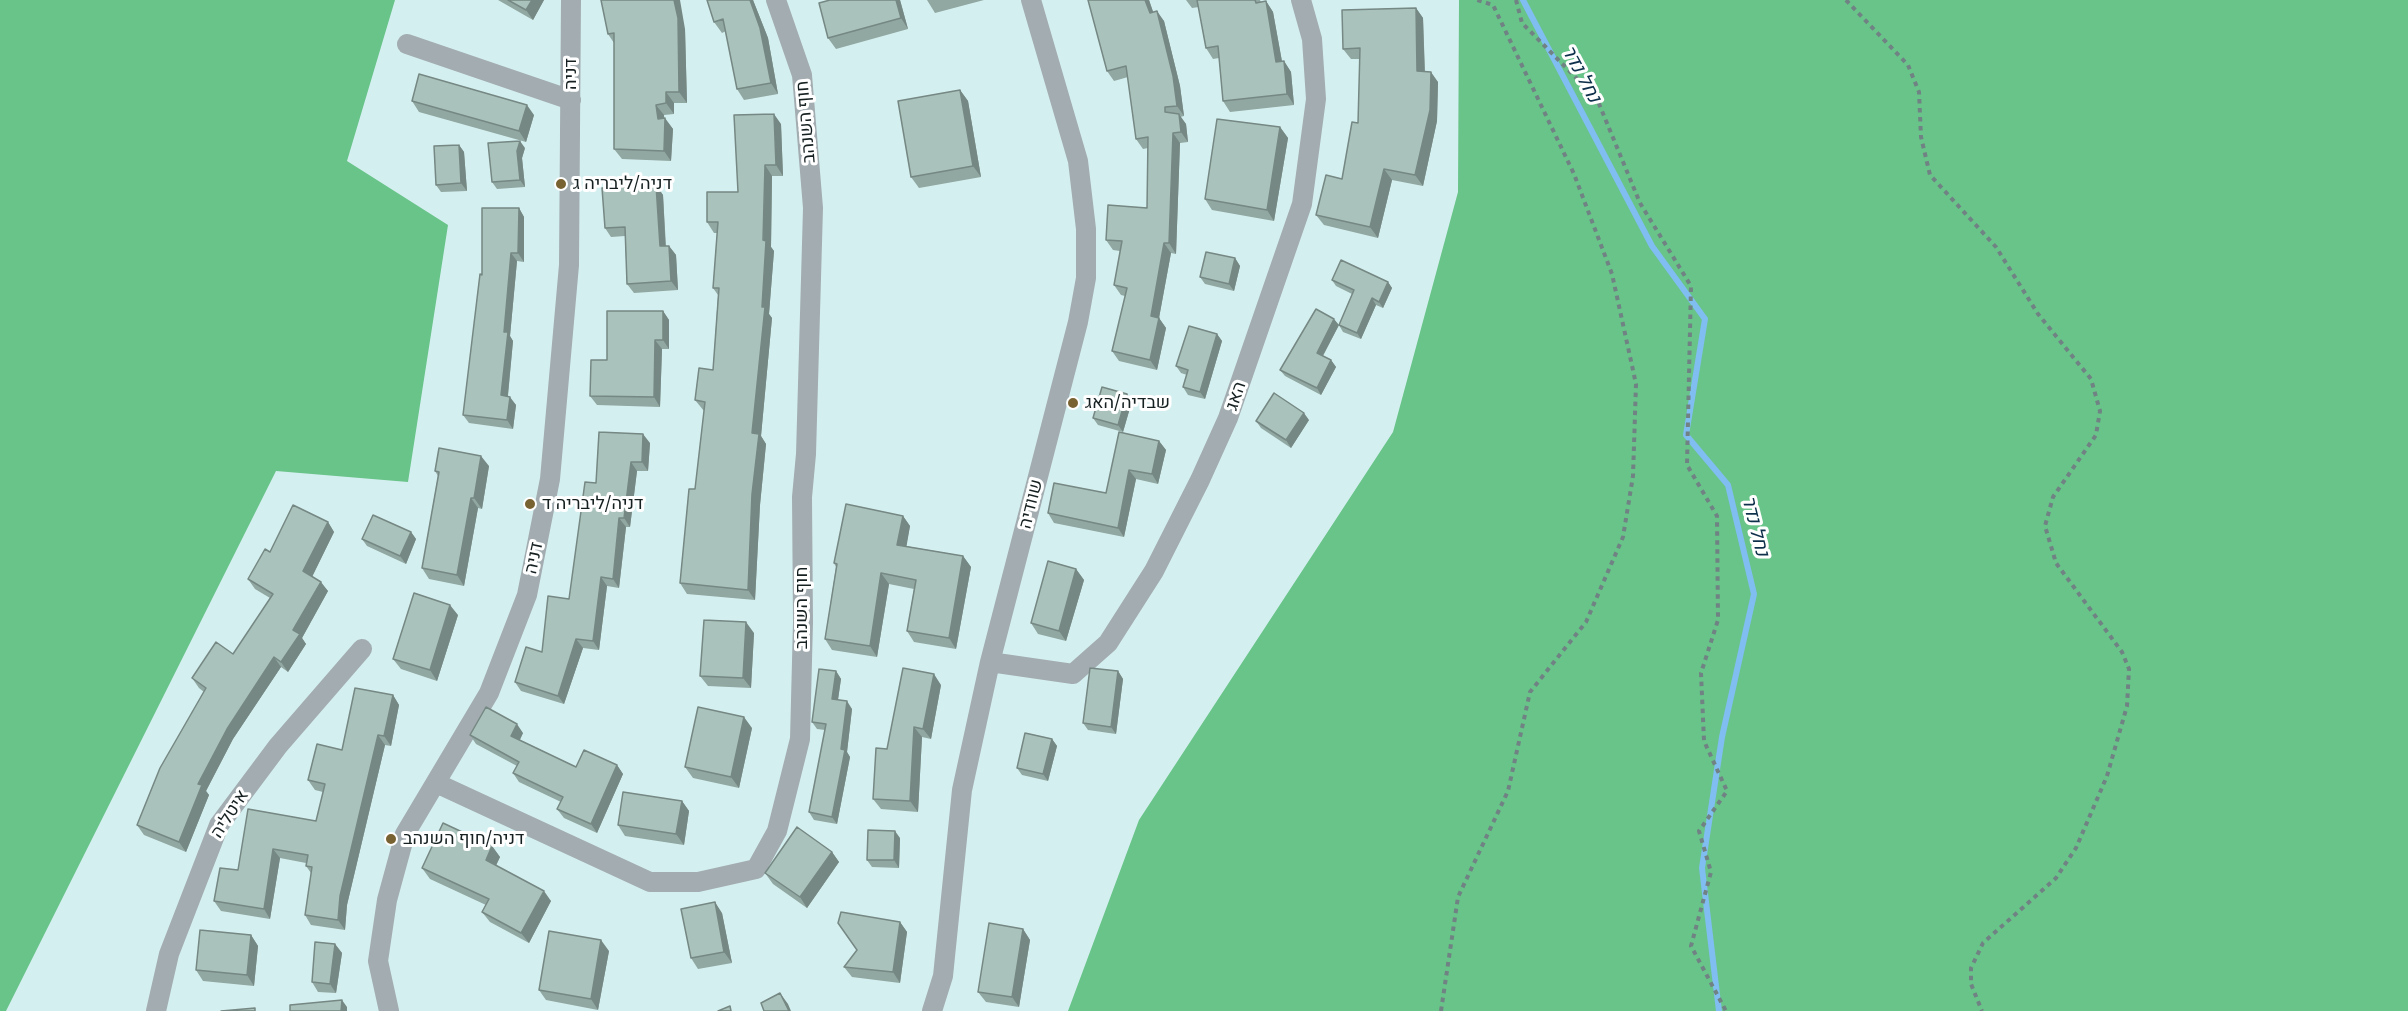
<!DOCTYPE html>
<html>
<head>
<meta charset="utf-8">
<style>
	body { margin:0 }
	canvas { display:block; background:#d4eff0 }
</style>
</head>
<body>
<canvas width="2408" height="1011"></canvas>
<script>
const c = document.querySelector('canvas').getContext('2d');
c.lineJoin = 'round';
function fillPath(path, color) { c.fillStyle = color; c.fill(path, 'evenodd'); }
const poly = rows => new Path2D(rows.map(r => 'M' + r).join(''));
function stroke(path, color, width, dash) { c.strokeStyle = color; c.lineWidth = width; c.lineCap = dash ? 'butt' : 'round'; c.setLineDash(dash || []); c.stroke(path); }
function label(font, color, halo, rows, align = 'center') {
  c.font = font + ' "IBM Plex Sans",Heebo,sans-serif'; c.lineWidth = 6; c.setLineDash([]); c.textBaseline = 'middle'; c.strokeStyle = halo; c.fillStyle = color; for (const [text, x, y, turn = 0] of rows) {
    c.save(); c.translate(x, y); c.rotate((+turn || 0) * Math.PI / 180); c.textAlign = isNaN(turn) ? turn : align; if (halo) c.strokeText(text, 0, 0); c.fillText(text, 0, 0); c.restore();
  }
}
fillPath(poly([
	[0,0,395,0,347,161,448,225,408,482,276,471,6,1011,0,1011],
	[1459,0,2408,0,2408,1011,1068,1011,1139,820,1393,432,1458,192]
]), '#69c489');
stroke(poly([
	[1523,0,1652,246,1705,319,1686,435,1728,485,1754,594,1722,737,1702,868,1719,1011]
]), '#80bdf1', 6);
stroke(poly([
	[1516,0,1522,23,1597,99,1640,203,1691,286,1687,465,1717,516,1718,620,1701,673,1704,741,1727,791,1699,831,1711,872,1691,946,1726,1011],
	[1846,0,1908,65,1919,92,1921,137,1930,175,1996,247,2038,314,2091,379,2100,411,2096,435,2053,497,2045,526,2056,563,2122,652,2129,669,2127,706,2107,776,2076,848,2056,878,1983,943,1971,968,1971,984,1982,1011],
	[1441,1011,1458,897,1508,791,1530,692,1586,622,1623,537,1633,476,1636,384,1612,274,1574,174,1493,5,1477,0]
]), '#708283', 4, [4.5, 4.5]);
stroke(poly([
	[407,44,571,100],
	[990,662,1073,674,1108,643,1154,571,1200,480,1228,418,1302,204,1316,99,1312,39,1301,0],
	[436,783,650,882,698,882,756,869,777,831,800,739,803,622,802,497,806,454,813,208,802,75,776,0],
	[156,1011,169,954,219,825,278,746,362,649],
	[389,1011,378,961,387,900,405,834,489,693,527,595,550,479,569,265,571,0],
	[932,1011,943,976,962,790,990,662,1078,322,1086,278,1086,229,1078,161,1031,0]
]), '#a3adb1', 20);
fillPath(poly([
	[498,0,544,0,533,20],
	[601,0,685,29,687,103,674,103,674,114,664,115,664,118,673,129,671,161,622,159,614,149,614,43,608,34],
	[707,0,753,0,768,38,778,94,744,100,737,89,726,31,722,33,714,22],
	[900,0,908,29,836,49,828,38],
	[927,0,984,0,935,13],
	[1088,0,1149,0,1153,12,1164,21,1180,86,1184,116,1180,117,1186,124,1188,142,1180,143,1176,254,1171,253,1159,318,1166,328,1157,370,1119,361,1112,351,1125,296,1121,295,1114,285,1120,251,1113,250,1106,240,1147,208,1148,148,1143,149,1136,139,1128,77,1114,81,1107,71],
	[1186,0,1260,0,1261,2,1266,1,1273,12,1282,61,1284,61,1291,72,1294,105,1230,112,1223,101,1219,58,1213,59,1206,48,1199,7,1192,8],
	[1416,8,1423,18,1425,71,1438,82,1437,121,1423,186,1392,180,1378,238,1324,225,1316,215,1342,179,1358,123,1360,59,1351,59,1343,49],
	[960,90,968,101,981,177,919,188,911,177],
	[412,101,534,115,526,142,419,112],
	[781,124,783,176,772,176,771,247,774,251,769,314,772,318,761,436,766,444,760,505,755,600,687,594,680,583,695,489,704,411,695,400,713,370,718,295,713,288,717,233,714,233,707,222,738,192],
	[1280,127,1288,138,1274,221,1212,210,1205,199],
	[459,145,464,152,467,191,441,192,436,185],
	[525,148,522,158,525,187,497,189,492,182],
	[656,185,663,195,666,246,669,246,676,255,678,290,634,293,627,284,625,236,611,237,605,228],
	[519,208,524,217,524,262,517,261,510,336,513,341,508,396,516,405,513,429,469,423,463,415,482,275],
	[1235,258,1240,266,1234,291,1205,284,1200,277],
	[1332,280,1388,282,1392,288,1383,308,1376,305,1361,339,1343,332,1339,325,1352,294,1336,286],
	[663,311,669,320,669,349,662,349,660,407,597,405,590,396],
	[1339,325,1323,356,1331,360,1336,367,1321,395,1285,376,1280,370],
	[1217,334,1222,341,1205,399,1188,395,1183,387,1187,375,1181,373,1176,366],
	[1127,394,1132,401,1123,432,1098,425,1093,418],
	[1309,420,1291,448,1261,428,1256,421],
	[1159,441,1166,450,1158,484,1136,479,1124,537,1054,523,1048,513,1106,493],
	[650,443,648,471,637,471,630,527,626,527,619,588,607,586,599,650,583,648,564,704,521,691,515,682,542,652,569,599,596,483],
	[489,466,482,509,478,508,464,586,429,579,422,568,438,476,435,471],
	[903,516,910,526,906,546,963,556,971,567,956,649,914,642,907,631,914,589,889,584,877,657,832,650,825,639,836,567,834,563],
	[328,522,334,532,312,577,328,591,302,638,306,644,288,672,281,667,233,739,206,791,209,795,186,852,144,835,137,825,204,692,199,688,192,678,233,654,270,598,255,589,248,579,270,552],
	[411,532,416,539,406,564,367,546,362,539],
	[1076,569,1084,580,1066,641,1038,634,1031,623],
	[458,615,437,681,401,669,393,659],
	[754,633,751,688,708,686,700,676],
	[836,671,841,679,838,700,852,709,847,752,850,757,837,824,814,820,809,812,825,730,817,729,812,722],
	[1118,671,1123,679,1116,734,1088,730,1083,723],
	[941,685,931,739,922,737,918,812,881,809,873,799,887,749],
	[393,695,399,705,391,746,385,745,347,905,345,930,311,925,305,915,311,873,306,866,306,863,280,858,270,919,221,911,214,901,238,870,316,821,323,792,315,790,308,780,342,750],
	[752,728,739,788,693,778,685,767],
	[523,733,520,740,576,767,617,765,623,774,597,833,564,818,557,809,561,802,519,782,513,773,517,766,476,744,470,735],
	[1052,739,1057,746,1048,781,1022,775,1017,768],
	[682,801,689,811,684,845,625,836,618,825],
	[900,838,899,868,872,867,867,860],
	[492,846,500,857,496,865,551,901,529,943,490,922,482,912,486,905,430,879,422,868],
	[832,852,839,862,807,908,773,884,765,873],
	[722,913,732,963,698,969,691,958],
	[900,922,907,932,900,983,852,977,844,967],
	[1023,929,1030,940,1019,1007,986,1002,978,992],
	[251,935,258,946,254,986,203,981,196,970],
	[335,944,342,953,336,993,318,992,312,982],
	[609,951,598,1010,546,1000,539,990]
]), '#91a7a1');
fillPath(poly([
	[532,0,544,0,533,20,526,10],
	[674,0,680,0,685,29,687,103,679,92],
	[750,0,753,0,768,38,778,94,771,83],
	[896,0,900,0,908,29,901,18],
	[1145,0,1149,0,1157,23,1150,13],
	[1266,1,1273,12,1284,73,1276,62],
	[1416,8,1423,18,1425,82,1417,71],
	[1157,11,1164,21,1180,86,1184,116,1177,106],
	[1284,61,1291,72,1294,105,1287,94],
	[1431,72,1438,82,1437,121,1423,186,1415,175],
	[960,90,968,101,981,177,973,166],
	[666,92,674,103,674,114,666,103],
	[527,105,534,115,526,142,519,131],
	[656,105,664,115,665,127,665,118,673,129,671,161,664,151],
	[774,114,781,124,783,176,776,165],
	[1179,114,1186,124,1188,142,1181,132],
	[1280,127,1288,138,1274,221,1267,210],
	[1173,133,1180,143,1176,254,1169,243],
	[520,141,525,148,522,158,525,187,520,180,517,151],
	[459,145,464,152,467,191,461,183],
	[765,165,772,176,771,247,774,251,769,314,772,318,761,436,766,444,760,505,755,600,748,590,752,433,762,307],
	[1384,169,1392,180,1378,238,1370,227],
	[656,185,663,195,666,255,660,246],
	[519,208,524,217,524,262,518,253],
	[1164,243,1171,253,1159,318,1166,328,1157,370,1150,360,1151,316],
	[669,246,676,255,678,290,671,281],
	[511,253,517,261,510,336,513,341,507,404,501,395,504,332],
	[1235,258,1240,266,1234,291,1229,284],
	[1388,282,1392,288,1383,308,1379,302],
	[1372,298,1376,305,1361,339,1357,333],
	[663,311,669,320,669,349,663,340],
	[1334,319,1339,325,1321,359,1317,353],
	[1217,334,1222,341,1205,399,1200,392],
	[655,340,662,349,660,407,654,397],
	[1331,360,1336,367,1321,395,1317,388],
	[1127,394,1132,401,1123,432,1118,425],
	[510,397,516,405,513,429,507,420],
	[1304,413,1309,420,1291,448,1286,440],
	[643,434,650,443,648,471,642,462],
	[1159,441,1166,450,1158,484,1152,474],
	[481,456,489,466,482,509,474,498],
	[631,462,637,471,630,527,624,518],
	[1129,470,1136,479,1124,537,1118,528],
	[471,498,478,508,464,586,457,575],
	[903,516,910,526,905,555,897,545],
	[619,518,626,527,619,588,613,579],
	[328,522,334,532,310,581,303,571],
	[411,532,416,539,406,564,400,556],
	[963,556,971,567,956,649,949,638],
	[1076,569,1084,580,1066,641,1059,631],
	[881,573,889,584,877,657,870,646],
	[601,577,607,586,599,650,593,641],
	[321,582,328,591,302,638,306,644,288,672,281,662,293,630],
	[450,605,458,615,437,681,430,670],
	[746,622,754,633,751,688,743,678],
	[576,639,583,648,564,704,558,696],
	[274,657,281,667,233,739,206,791,209,795,186,852,179,842,198,784,227,729],
	[836,671,841,679,837,706,832,699],
	[1118,671,1123,679,1116,734,1111,727],
	[934,674,941,685,931,739,923,729],
	[393,695,399,705,391,746,384,736],
	[847,701,852,709,847,752,850,757,837,824,832,817],
	[744,717,752,728,739,788,731,777],
	[517,724,523,733,517,745,511,736],
	[914,727,922,737,918,812,910,801],
	[378,735,385,745,347,905,345,930,338,920,340,896],
	[1052,739,1057,746,1048,781,1043,774],
	[617,765,623,774,597,833,591,824],
	[682,801,689,811,684,845,676,834],
	[895,831,900,838,899,868,894,860],
	[492,846,500,857,494,870,486,860],
	[273,849,280,858,270,919,264,909],
	[832,852,839,862,807,908,800,897],
	[544,891,551,901,529,943,521,933],
	[715,902,722,913,732,963,724,952],
	[900,922,907,932,900,983,893,972],
	[1023,929,1030,940,1019,1007,1012,997],
	[251,935,258,946,254,986,247,975],
	[601,940,609,951,598,1010,591,999],
	[335,944,342,953,336,993,330,984],
	[780,993,788,1004,791,1011,789,1011],
	[342,1000,347,1007,347,1011,341,1011]
]), '#768883');
const building = poly([
	[508,0,532,0,526,10,508,0],
	[601,0,674,0,678,18,679,92,666,92,666,103,656,105,658,119,665,118,664,151,614,149,614,33,608,34,601,0],
	[707,0,750,0,760,28,771,83,737,89,723,19,714,22,707,0],
	[830,0,896,0,901,18,828,38,819,3,830,0],
	[1088,0,1145,0,1150,13,1157,11,1173,76,1177,106,1165,107,1165,112,1179,114,1181,132,1173,133,1169,243,1164,243,1151,316,1159,318,1150,360,1112,351,1127,288,1114,285,1122,241,1106,240,1108,205,1147,208,1148,137,1136,139,1126,66,1107,71,1088,0],
	[1197,0,1255,0,1256,3,1266,1,1276,62,1284,61,1287,94,1223,101,1218,46,1206,48,1197,0],
	[1416,8,1417,71,1431,72,1430,110,1415,175,1384,169,1370,227,1316,215,1326,175,1342,179,1352,122,1358,123,1360,48,1343,49,1342,10,1416,8],
	[419,74,527,105,519,131,412,101,419,74],
	[960,90,973,166,911,177,898,101,960,90],
	[774,114,776,165,765,165,763,240,766,241,762,307,765,307,752,433,759,434,752,494,748,590,680,583,689,489,695,489,705,402,695,400,699,368,713,370,719,288,713,288,718,222,707,222,707,192,738,192,734,115,774,114],
	[1217,119,1280,127,1267,210,1205,199,1217,119],
	[520,141,517,151,520,180,492,182,488,143,520,141],
	[459,145,461,183,436,185,434,146,459,145],
	[656,185,660,246,669,246,671,281,627,284,625,227,605,228,602,188,656,185],
	[482,208,519,208,518,253,511,253,504,332,508,332,501,395,510,397,507,420,463,415,480,274,482,275,482,208],
	[1206,252,1235,258,1229,284,1200,277,1206,252],
	[1341,260,1388,282,1379,302,1372,298,1357,333,1339,325,1354,290,1332,280,1341,260],
	[1316,309,1334,319,1317,353,1331,360,1317,388,1280,370,1316,309],
	[607,311,663,311,663,340,655,340,654,397,590,396,591,360,607,360,607,311],
	[1189,326,1217,334,1200,392,1183,387,1188,370,1176,366,1189,326],
	[1102,387,1127,394,1118,425,1093,418,1102,387],
	[1274,393,1304,413,1286,440,1256,421,1274,393],
	[599,432,643,434,642,462,631,462,624,518,619,518,613,579,601,577,593,641,576,639,558,696,515,682,526,647,542,652,548,596,569,599,585,482,596,483,599,432],
	[1119,432,1159,441,1152,474,1129,470,1118,528,1048,513,1054,483,1106,493,1119,432],
	[439,448,481,456,474,498,471,498,457,575,422,568,439,472,435,471,439,448],
	[846,504,903,516,897,545,963,556,949,638,907,631,916,580,881,573,870,646,825,639,837,564,834,563,846,504],
	[293,505,328,522,303,571,321,582,293,630,300,634,281,662,274,657,227,729,198,784,202,785,179,842,137,825,160,768,206,688,192,678,216,642,233,654,273,594,248,579,265,549,270,552,293,505],
	[373,515,411,532,400,556,362,539,373,515],
	[1048,561,1076,569,1059,631,1031,623,1048,561],
	[414,593,450,605,430,670,393,659,414,593],
	[704,620,746,622,743,678,700,676,704,620],
	[903,668,934,674,923,729,914,727,910,801,873,799,876,748,887,749,903,668],
	[1090,668,1118,671,1111,727,1083,723,1090,668],
	[819,669,836,671,832,699,847,701,841,749,845,750,832,817,809,812,826,724,812,722,819,669],
	[355,688,393,695,384,736,378,735,340,896,338,920,305,915,312,867,306,866,308,855,273,849,264,909,214,901,220,868,238,870,248,809,316,821,325,784,308,780,317,744,342,750,355,688],
	[486,707,517,724,511,736,576,767,584,750,617,765,591,824,557,809,563,797,513,773,519,762,470,735,486,707],
	[698,707,744,717,731,777,685,767,698,707],
	[1025,733,1052,739,1043,774,1017,768,1025,733],
	[623,792,682,801,676,834,618,825,623,792],
	[443,823,492,846,486,860,544,891,521,933,482,912,489,899,422,868,443,823],
	[797,827,832,852,800,897,765,873,797,827],
	[868,830,895,831,894,860,867,860,868,830],
	[715,902,724,952,691,958,681,909,715,902],
	[841,912,900,922,893,972,844,967,857,950,838,923,841,912],
	[989,923,1023,929,1012,997,978,992,989,923],
	[200,930,251,935,247,975,196,970,200,930],
	[549,931,601,940,591,999,539,990,549,931],
	[315,942,335,944,330,984,312,982,315,942],
	[780,993,789,1011,764,1011,761,1003,780,993],
	[342,1000,341,1011,290,1011,290,1005,342,1000],
	[730,1006,731,1011,718,1011,730,1006],
	[255,1008,255,1011,221,1011,255,1008]
]);
fillPath(building, '#a9c2bb');
stroke(building, '#768883', 1.5);
for (const [x, y, r, color] of [
	[561,184,6,"#786232"],
	[1073,403,6,"#786232"],
	[530,504,6,"#786232"],
	[391,839,6,"#786232"]
]) { const dot = new Path2D(); dot.arc(x, y, r, 0, 2 * Math.PI); c.fillStyle = color; c.fill(dot); stroke(dot, '#fff', 2); }
label('18px', '#162021', '#fff', [
	["דניה",571,74,-90],
	["חוף השנהב",806,122,-95],
	["האג",1236,396,-71],
	["שוודיה",1031,504,-76],
	["דניה",534,558,-78],
	["חוף השנהב",802,608,-90],
	["איטליה",230,814,-57]
]);
label('18px', '#162021', '#fff', [
	["דניה/ליבריה ג",573,184],
	["שבדיה/האג",1085,403],
	["דניה/ליבריה ד",542,504],
	["דניה/חוף השנהב",403,839]
], 'left');
label('italic 20px', '#0e304a', '#fff', [
	["נחל נדר",1581,74,62],
	["נחל נדר",1755,526,76]
]);
</script>
</body>
</html>
